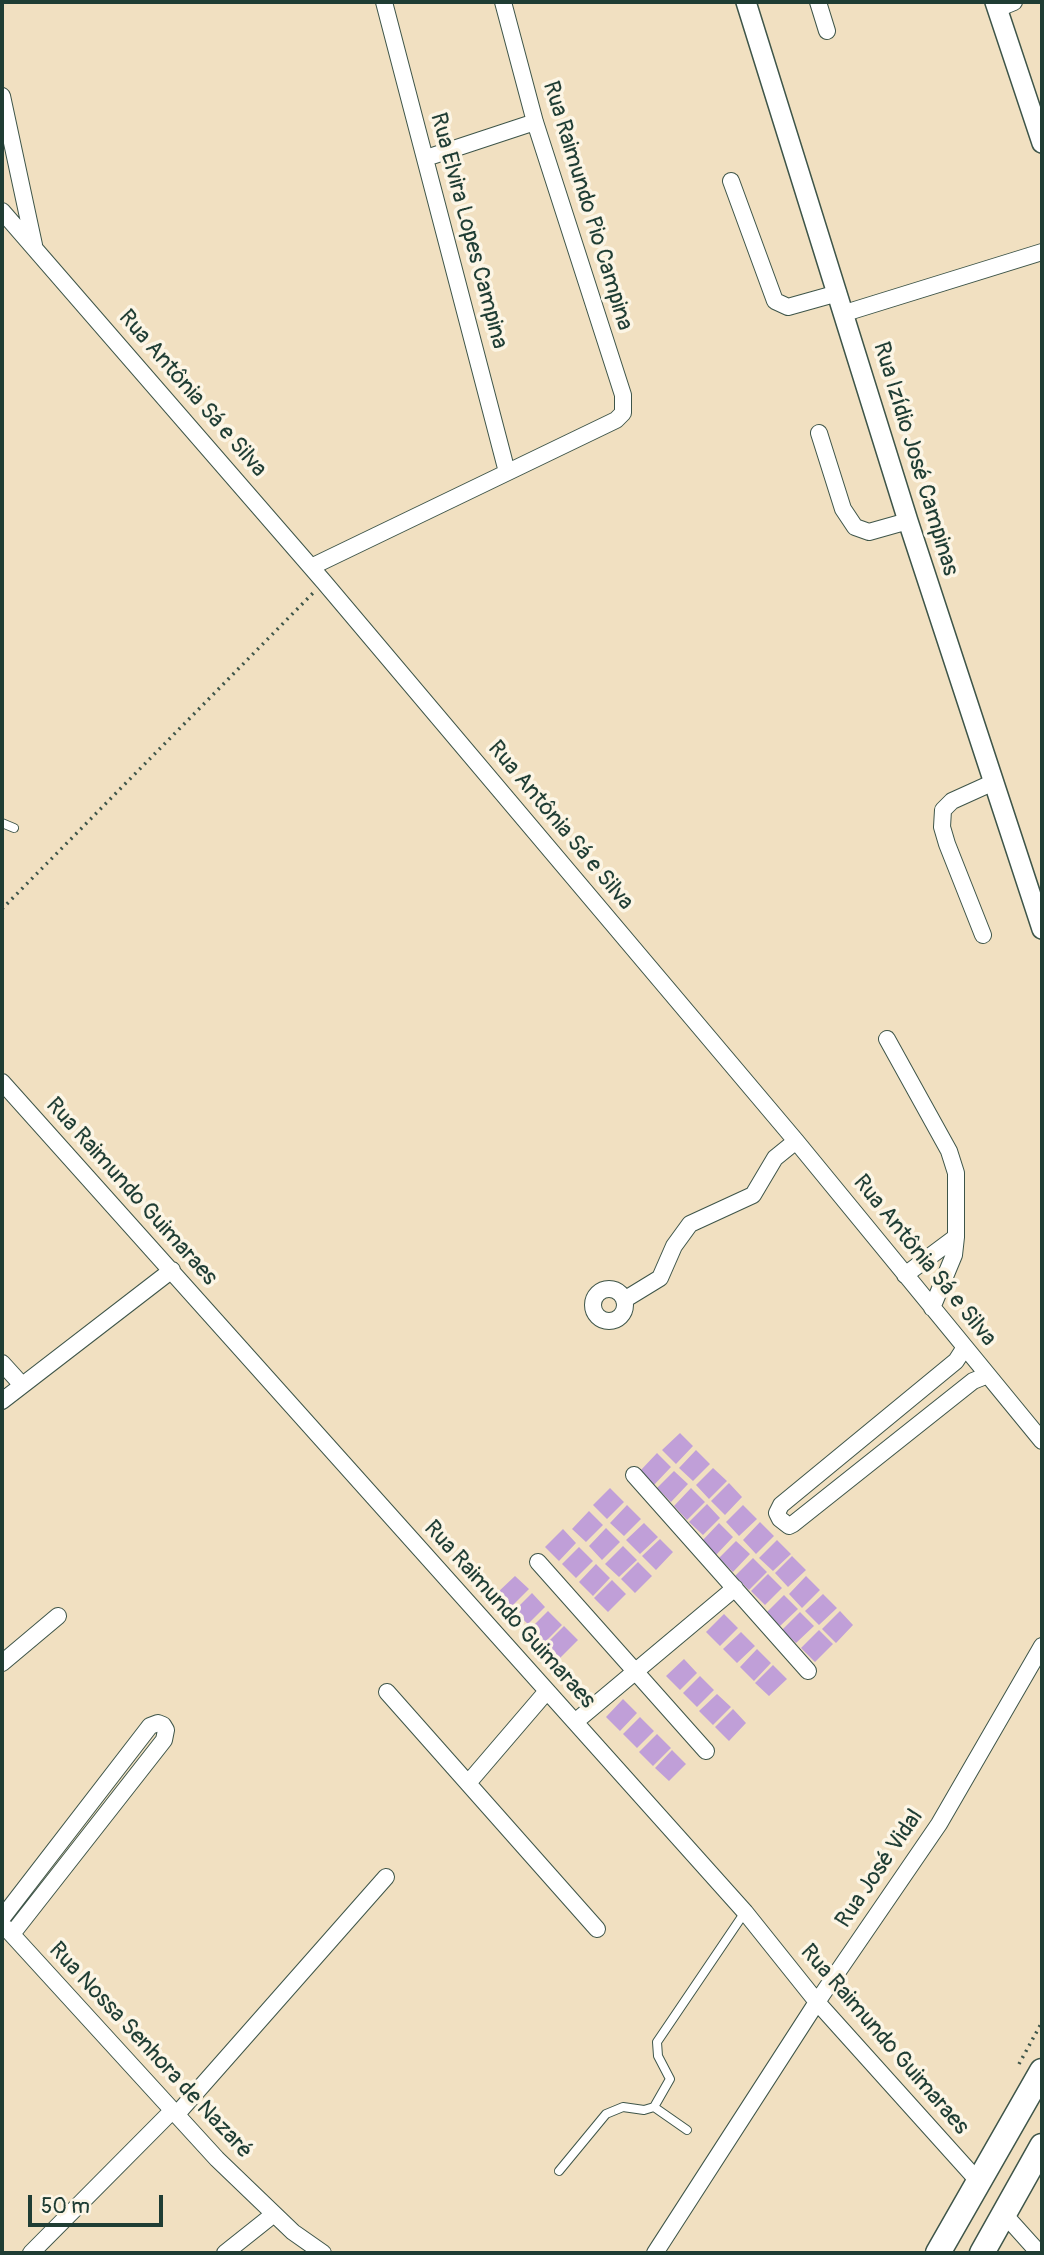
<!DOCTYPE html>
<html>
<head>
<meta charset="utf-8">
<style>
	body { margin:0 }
	#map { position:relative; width:1044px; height:2255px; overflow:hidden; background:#f1e0c1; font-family:Pangolin,sans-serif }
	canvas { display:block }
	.frame { position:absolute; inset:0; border:4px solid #1f3d34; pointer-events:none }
	.scale { position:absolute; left:28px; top:2195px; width:135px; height:32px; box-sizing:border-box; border:4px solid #1f3d34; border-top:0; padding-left:9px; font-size:21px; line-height:24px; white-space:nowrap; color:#1f3d34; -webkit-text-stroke:5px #fcf5e5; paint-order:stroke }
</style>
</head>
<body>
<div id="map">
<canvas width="1044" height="2255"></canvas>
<div class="frame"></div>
<div class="scale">50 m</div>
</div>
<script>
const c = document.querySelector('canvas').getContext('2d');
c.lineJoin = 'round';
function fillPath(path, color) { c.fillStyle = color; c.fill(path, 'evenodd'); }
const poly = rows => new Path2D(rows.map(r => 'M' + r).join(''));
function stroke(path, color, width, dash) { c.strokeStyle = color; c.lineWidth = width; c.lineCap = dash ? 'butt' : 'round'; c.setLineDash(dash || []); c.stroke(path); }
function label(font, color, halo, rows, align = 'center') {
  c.font = font + ' Pangolin,sans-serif'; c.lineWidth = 7; c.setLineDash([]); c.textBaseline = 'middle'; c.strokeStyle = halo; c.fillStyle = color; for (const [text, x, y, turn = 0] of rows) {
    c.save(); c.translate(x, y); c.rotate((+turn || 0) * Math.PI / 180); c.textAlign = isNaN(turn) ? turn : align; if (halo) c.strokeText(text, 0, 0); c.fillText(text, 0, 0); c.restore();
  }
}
fillPath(poly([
	[680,1433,693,1446,676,1464,662,1450],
	[696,1450,710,1464,693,1481,679,1468],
	[657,1453,671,1467,654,1485,640,1471],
	[713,1468,727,1481,709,1499,696,1485],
	[674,1471,688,1484,671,1502,657,1488],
	[729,1483,742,1497,725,1515,711,1501],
	[610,1488,624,1502,607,1519,593,1505],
	[691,1488,705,1502,687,1520,674,1506],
	[707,1504,720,1518,703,1535,689,1522],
	[627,1505,641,1519,624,1536,610,1523],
	[743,1505,757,1519,739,1536,726,1522],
	[589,1511,603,1525,586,1542,572,1529],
	[760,1522,774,1536,756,1554,743,1540],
	[644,1523,658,1537,640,1554,626,1540],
	[719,1523,733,1537,716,1555,702,1541],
	[606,1528,620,1542,602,1560,589,1546],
	[563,1529,576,1543,559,1561,545,1547],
	[660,1539,673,1552,656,1570,642,1556],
	[777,1540,791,1554,773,1571,759,1558],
	[736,1541,750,1554,733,1572,719,1558],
	[623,1546,637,1560,619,1577,605,1564],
	[579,1547,593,1561,576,1578,562,1564],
	[792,1556,806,1570,788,1587,775,1573],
	[753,1558,767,1572,749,1590,735,1576],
	[638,1562,652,1576,635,1593,621,1579],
	[596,1564,610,1578,593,1596,579,1582],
	[768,1574,782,1588,765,1605,751,1591],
	[515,1576,529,1589,511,1607,497,1593],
	[806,1576,820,1590,802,1608,789,1594],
	[612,1580,626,1594,608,1612,594,1598],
	[532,1593,545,1607,528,1624,514,1611],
	[823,1594,837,1608,819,1625,805,1611],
	[784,1595,798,1609,780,1626,767,1612],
	[548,1611,562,1625,545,1642,531,1628],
	[840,1611,853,1625,836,1643,822,1629],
	[800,1612,814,1626,796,1643,782,1630],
	[724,1614,738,1628,720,1646,706,1632],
	[564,1626,578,1640,560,1658,546,1644],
	[819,1630,833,1644,815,1662,801,1648],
	[741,1632,755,1646,737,1663,723,1649],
	[757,1649,771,1663,754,1681,740,1667],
	[684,1659,697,1673,680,1690,666,1676],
	[773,1665,787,1679,769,1696,755,1683],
	[700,1676,714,1690,697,1707,683,1693],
	[717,1694,731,1707,713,1725,699,1711],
	[623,1699,637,1713,620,1731,606,1717],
	[733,1709,746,1723,729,1741,715,1727],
	[640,1717,654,1731,637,1748,623,1734],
	[657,1734,671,1748,653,1766,639,1752],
	[672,1750,686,1764,669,1781,655,1768]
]), '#c09fd8');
const service = poly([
	[2,823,14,828],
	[654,2107,687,2130],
	[559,2171,606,2114,623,2107,644,2110,654,2107,670,2079,658,2056,657,2042,745,1912]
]);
const minor = poly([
	[384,2,507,472],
	[818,2,827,31],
	[997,9,1014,2],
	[2,96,34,245],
	[426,158,535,122],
	[731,181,775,301,788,307,838,293],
	[2,211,324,582,796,1141,1042,1441],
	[845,313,1042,252],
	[819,433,843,509,855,527,869,532,908,521],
	[311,567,616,420,623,413,623,395,535,122,503,2],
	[983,935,947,844,942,827,943,810,952,801,994,782],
	[887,1039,949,1151,956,1173,956,1237],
	[2,1082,745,1912,817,2002,978,2181],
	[905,1275,956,1237,954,1255,932,1308],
	'593 1305a16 16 0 1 1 32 0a16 16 0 1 1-32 0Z',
	[624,1300,660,1278,674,1246,690,1224,753,1195,775,1158,796,1141],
	[965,1347,956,1361,781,1505,777,1513,780,1519,789,1526,793,1524,973,1381,988,1375],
	[2,1363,22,1385],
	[2,1401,172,1270],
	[634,1475,808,1671],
	[538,1562,706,1751],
	[2,1663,58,1616],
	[387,1692,597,1929],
	[575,1722,735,1588],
	[469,1782,547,1691],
	[2,1918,150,1726,158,1723,163,1725,166,1730,164,1740,12,1934],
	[6,1928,217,2159,293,2232,323,2253],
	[177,2114,386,1877],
	[1004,2214,1039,2253],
	[31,2253,173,2110],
	[225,2253,274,2214],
	[655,2253,817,2002,939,1824,1042,1646]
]);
const tertiary = poly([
	[746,2,908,521,1042,929],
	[995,2,1042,143]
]);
const trunk = poly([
	[938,2253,1042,2071],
	[982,2253,1042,2146]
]);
stroke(service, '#3e5549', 10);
stroke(minor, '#3e5549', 18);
stroke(tertiary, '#3e5549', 22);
stroke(trunk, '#3e5549', 27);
stroke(poly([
	[2,909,313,593],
	[1019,2064,1042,2022]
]), '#3e5549', 3.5, [2, 5]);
stroke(service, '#fff', 8);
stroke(minor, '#fff', 16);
stroke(tertiary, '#fff', 19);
stroke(trunk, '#fff', 24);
label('23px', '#1f3d34', '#fcf5e5', [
	["Rua Raimundo Pio Campina",587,206,73],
	["Rua Elvira Lopes Campina",468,231,75],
	["Rua Antônia Sá e Silva",192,394,49],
	["Rua Izídio José Campinas",915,459,73],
	["Rua Antônia Sá e Silva",560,826,50],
	["Rua Raimundo Guimaraes",131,1192,48],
	["Rua Antônia Sá e Silva",924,1261,51],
	["Rua Raimundo Guimaraes",509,1615,48],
	["Rua José Vidal",880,1869,-56],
	["Rua Raimundo Guimaraes",884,2040,49],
	["Rua Nossa Senhora de Nazaré",150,2051,47]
]);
</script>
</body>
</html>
